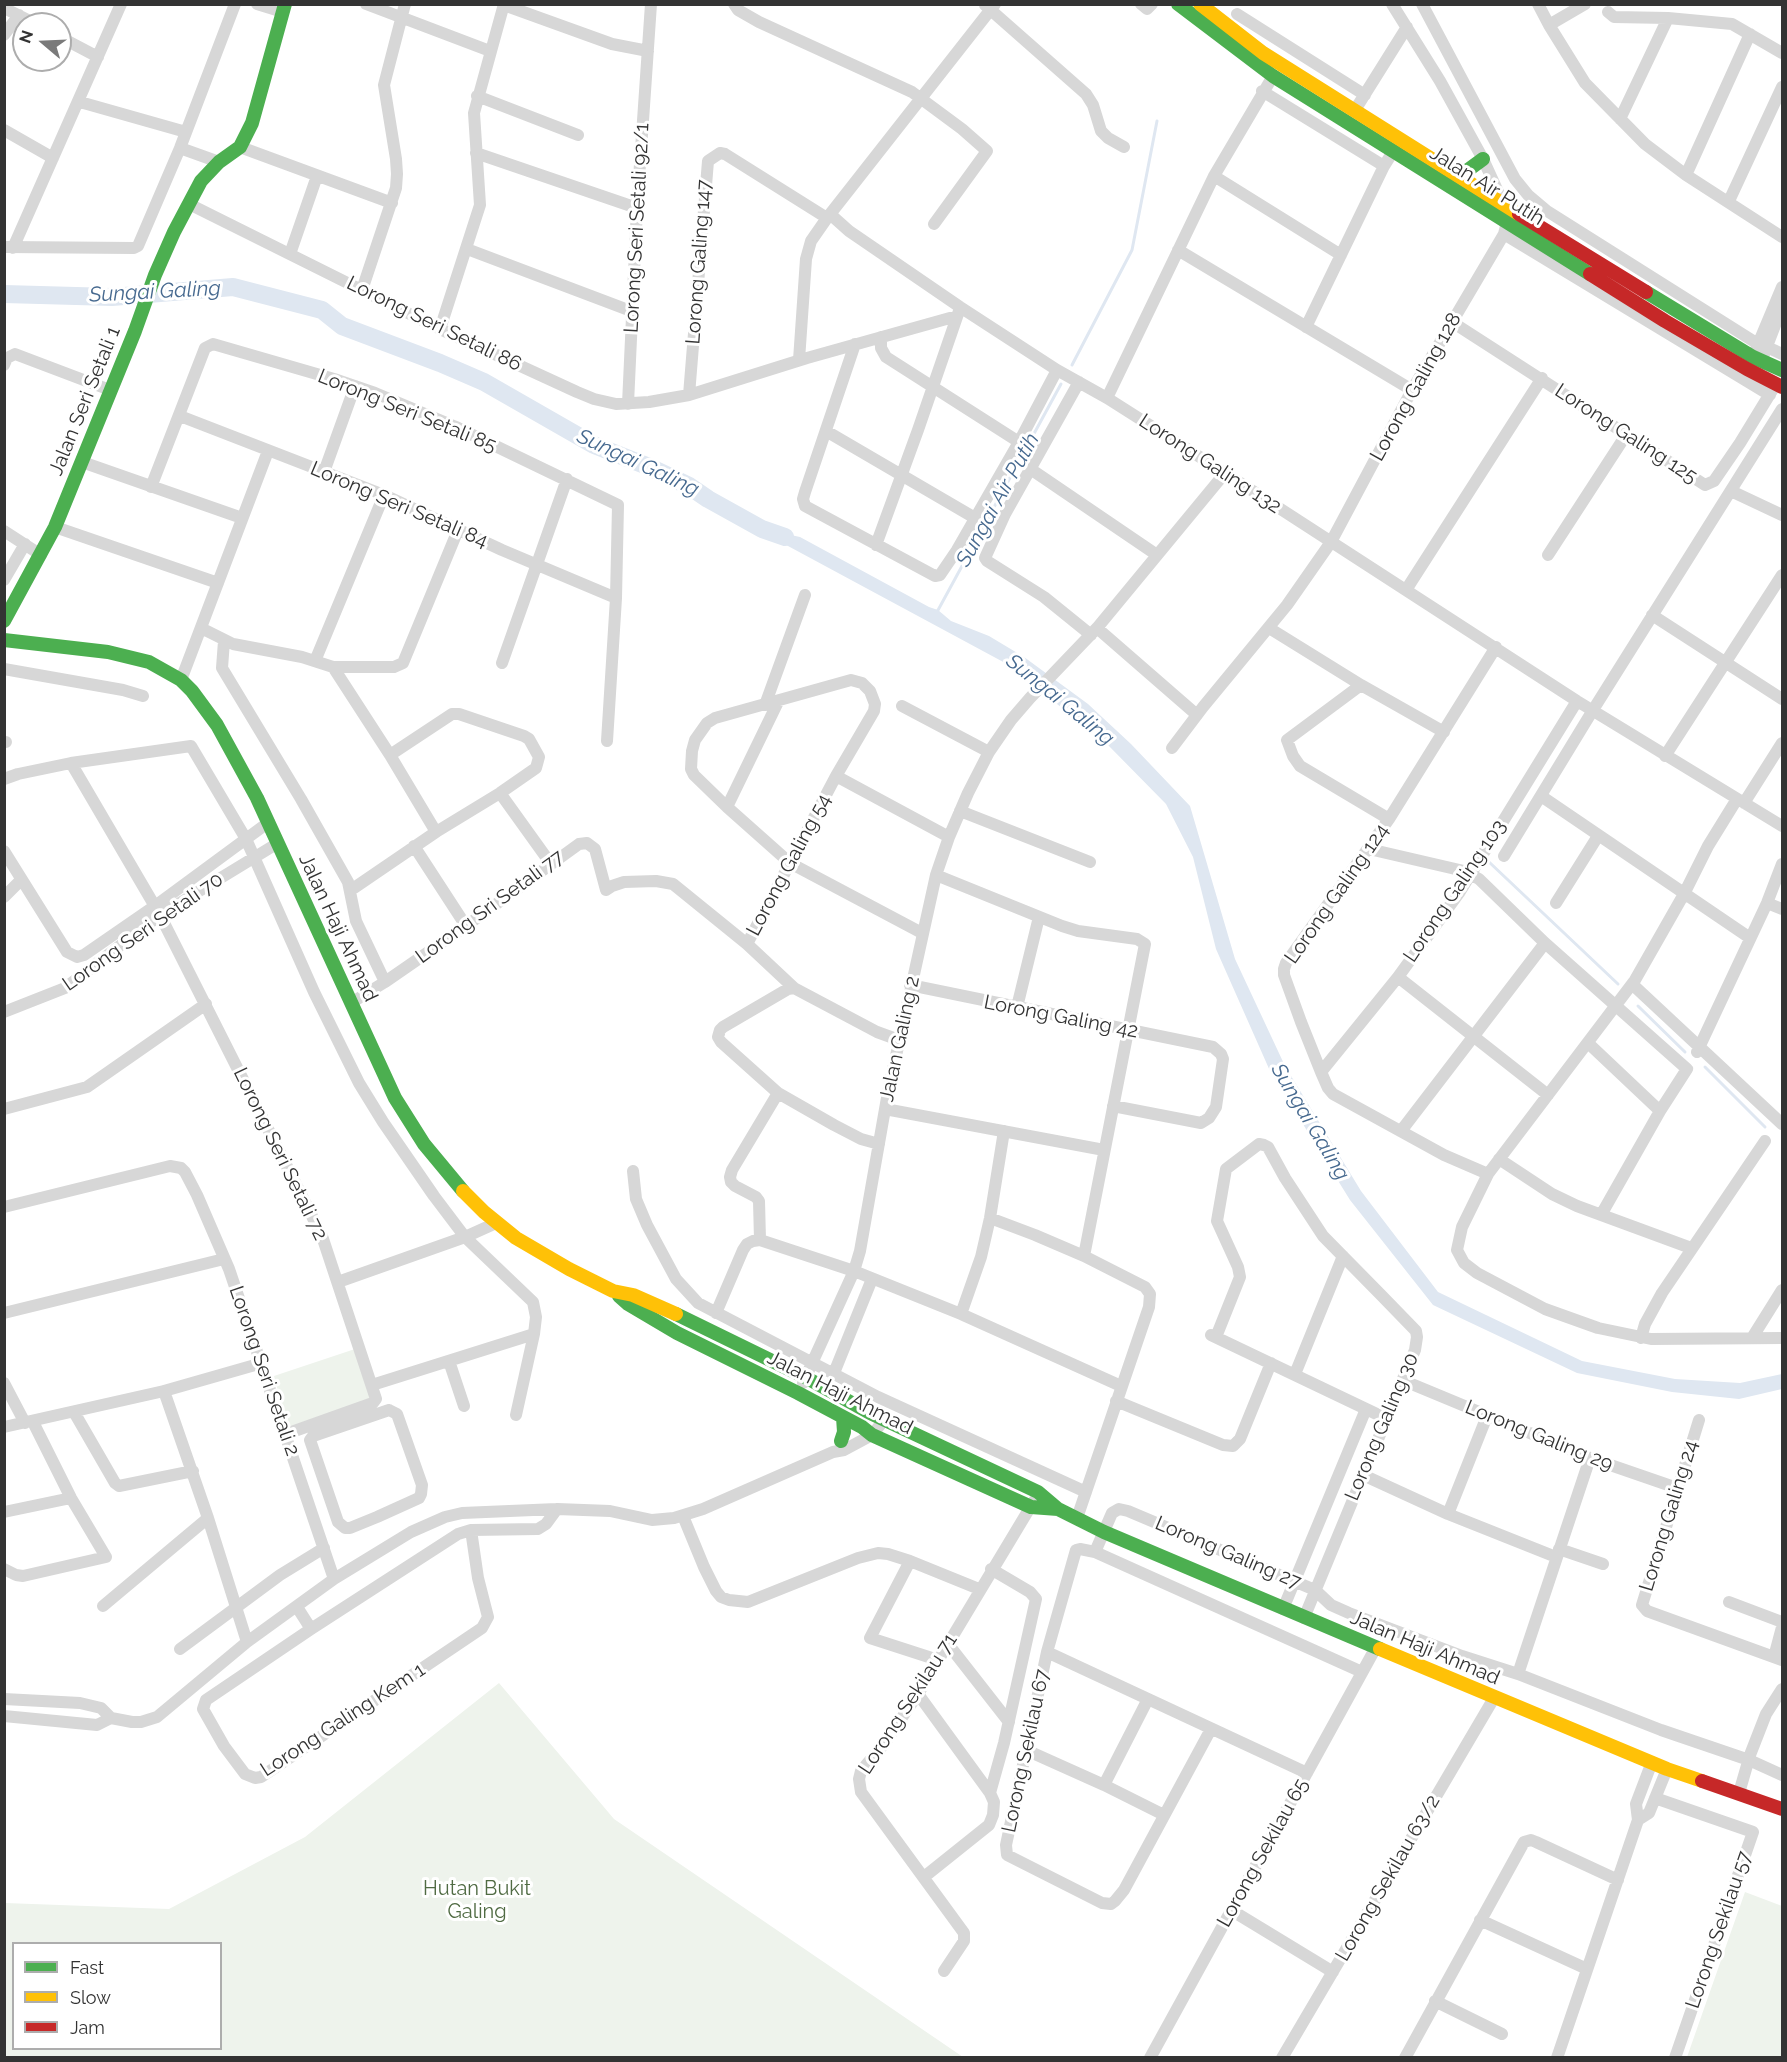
<!DOCTYPE html>
<html>
<head>
<meta charset="utf-8">
<style>
	body { margin:0 }
	#map { position:relative; width:1787px; height:2062px; overflow:hidden; background:#fff; font-family:Raleway,sans-serif }
	canvas { display:block }
	.frame { position:absolute; inset:0; border:6px solid #333; pointer-events:none }
	.legend { position:absolute; left:12px; top:1942px; width:210px; height:108px; box-sizing:border-box; background:#fff; border:2px solid #adadad; margin:0; padding:8px 10px; list-style:none; font-size:18px; color:#333 }
	.legend li { display:flex; align-items:center; gap:12px; height:30px }
	.legend b { width:30px; border:2px solid #adadad }
	.north { position:absolute; left:12px; top:12px; width:60px; height:60px; box-sizing:border-box; background:#fff; border:2px solid #adadad; border-radius:50%; rotate:289deg; font-size:16px; font-weight:700; line-height:24px; text-align:center; color:#333 }
	.north::after { content:''; display:block; margin:auto; width:21px; height:27px; background:#7a7a7a; clip-path:polygon(50% 0,100% 100%,50% 72%,0 100%) }
</style>
</head>
<body>
<div id="map">
<canvas width="1787" height="2062"></canvas>
<div class="frame"></div>
<ul class="legend">
<li><b style="height:8px;background:#4caf50"></b>Fast</li>
<li><b style="height:8px;background:#ffc107"></b>Slow</li>
<li><b style="height:8px;background:#c62828"></b>Jam</li>
</ul>
<div class="north">N</div>
</div>
<script>
const c = document.querySelector('canvas').getContext('2d');
c.lineJoin = 'round';
function fillPath(path, color) { c.fillStyle = color; c.fill(path, 'evenodd'); }
const poly = rows => new Path2D(rows.map(r => 'M' + r).join(''));
function stroke(path, color, width, dash) { c.strokeStyle = color; c.lineWidth = width; c.lineCap = dash ? 'butt' : 'round'; c.setLineDash(dash || []); c.stroke(path); }
function label(font, color, halo, rows, align = 'center') {
  c.font = font + ' Raleway,sans-serif'; c.lineWidth = 6; c.setLineDash([]); c.textBaseline = 'middle'; c.strokeStyle = halo; c.fillStyle = color; for (const [text, x, y, turn = 0] of rows) {
    c.save(); c.translate(x, y); c.rotate((+turn || 0) * Math.PI / 180); c.textAlign = isNaN(turn) ? turn : align; if (halo) c.strokeText(text, 0, 0); c.fillText(text, 0, 0); c.restore();
  }
}
fillPath(poly([
	[355,1349,372,1400,289,1433,274,1376],
	[499,1683,614,1819,963,2057,5,2057,5,1903,169,1909,305,1837],
	[14,1944,220,1944,220,2048,14,2048],
	[1745,1892,1782,1906,1782,2057,1687,2057]
]), '#eef3ec');
fillPath(poly([
	[763,529,800,537,929,607,938,610,951,621,989,636,1024,657,1088,704,1131,744,1190,806,1235,959,1285,1066,1361,1191,1438,1292,1582,1361,1675,1379,1740,1383,1782,1374,1782,1389,1739,1399,1672,1392,1577,1373,1433,1305,1350,1200,1270,1071,1216,949,1193,857,1166,804,1107,744,1007,664,788,546]
]), '#dfe7f1');
stroke(poly([
	[1072,365,1132,250,1157,121],
	[937,612,1061,384],
	[1489,862,1618,984],
	[1638,1006,1685,1052],
	[1705,1067,1765,1127]
]), '#dfe7f1', 3);
stroke(poly([
	[4,294,112,297,233,287,322,310,342,326,440,363,484,382,594,445,647,466,689,486,708,499,762,529,785,537]
]), '#dfe7f1', 18);
stroke(poly([
	[257,4,283,12],
	[366,4,490,51],
	[734,4,738,10,759,22,912,92,962,129,987,151,934,224],
	[1141,4,1147,9,1152,4],
	[1392,4,1440,81,1483,159,1504,205],
	[1422,4,1515,179,1528,195,1547,211,1758,344],
	[1538,4,1549,25,1585,83,1645,144,1686,175,1782,237],
	[504,5,612,44,648,51],
	[985,5,1086,94,1093,105,1101,131,1108,138,1124,147],
	[4,8,36,24],
	[1608,12,1614,17,1668,18,1732,24,1782,53],
	[1237,14,1365,95],
	[1549,25,1585,4],
	[4,35,19,15],
	[60,37,98,57],
	[1262,91,1384,166],
	[477,96,578,135],
	[80,102,186,132],
	[1355,110,1407,27],
	[1620,119,1668,18],
	[4,130,53,158],
	[240,147,392,203],
	[180,148,219,162],
	[476,153,637,208],
	[1686,175,1750,34],
	[1214,176,1341,255],
	[1729,201,1782,87],
	[189,204,440,329,577,392,594,399,616,404,649,402,689,395,807,358,957,316],
	[830,214,849,231,960,307,1057,370,1107,398,1225,473,1577,701,1782,826],
	[1504,234,1770,395],
	[4,247,134,248,138,246,180,148,235,4],
	[13,248,121,4],
	[467,249,631,311],
	[1178,250,1412,390],
	[290,254,317,176],
	[362,290,396,188,397,174,396,159,384,85,405,4],
	[1452,322,1705,485,1714,481,1740,443,1776,384],
	[1306,327,1384,166,1394,150],
	[440,329,480,205,474,113,504,4],
	[881,337,881,348,886,357,1019,442],
	[855,344,805,492,803,499,805,506,935,576,940,575,957,550,1019,442,1057,370],
	[1767,347,1782,354],
	[1756,349,1782,287],
	[799,360,806,259,811,241,827,218,995,4],
	[4,365,7,358,15,354,110,390],
	[1759,367,1782,307],
	[1079,382,1005,514,985,558,987,561,1044,597,1091,635],
	[689,395,708,161,720,153,725,154,827,218],
	[1107,398,1214,176,1273,76],
	[628,404,637,208,651,4],
	[180,416,384,495,502,550,616,598],
	[826,431,975,518],
	[82,462,242,518],
	[1029,468,1157,555],
	[324,472,355,386],
	[151,487,205,348,213,344,334,379,375,393,456,427,618,505,616,598,607,741],
	[1731,491,1782,515],
	[55,527,218,583],
	[4,531,41,555],
	[876,545,918,430,959,311],
	[1548,555,1626,435],
	[4,580,25,544],
	[1406,590,1542,378],
	[1652,615,1782,699],
	[201,628,233,644,302,657,333,667,390,755,436,832],
	[1097,628,1197,715],
	[1269,628,1361,685,1444,732],
	[224,641,222,668,301,799,348,882,356,921,385,982],
	[315,661,384,495],
	[502,663,567,479],
	[333,667,394,667,403,663,458,530],
	[4,669,123,690,143,696],
	[181,680,268,451],
	[1361,685,1287,740,1293,756,1300,766,1389,819],
	[765,705,805,595],
	[902,706,989,752],
	[4,742,6,742],
	[1172,748,1203,707,1287,605,1331,542,1412,390,1504,234,1507,222],
	[1665,756,1782,575],
	[71,763,160,915,322,1236,376,1399,373,1403,286,1434],
	[836,776,949,837],
	[4,779,18,774,71,763,191,746,246,839,314,992,359,1083,383,1122,434,1196,465,1237,533,1302,536,1317,534,1334,516,1415],
	[500,793,551,864],
	[1541,796,1750,938],
	[1737,799,1708,846,1684,894,1635,980,1488,1174,1462,1227,1457,1250,1464,1263,1477,1273,1545,1309,1598,1328,1651,1339,1782,1338],
	[1744,803,1782,743],
	[727,807,778,702],
	[960,811,1090,862],
	[414,846,466,926],
	[1369,849,1464,871,1479,879,1545,943,1687,1069,1660,1111,1601,1215],
	[4,851,67,952,77,957,84,955,155,906,269,822],
	[1504,856,1593,710,1782,409],
	[936,875,1062,926,1078,931,1137,939,1145,944,1084,1256],
	[351,890,436,832,500,793,536,768,539,757,529,739,524,736,459,714,452,714,390,755],
	[4,897,21,880],
	[1556,903,1598,836],
	[1767,903,1782,909],
	[747,944,790,863,836,776,874,711,875,704,870,691,862,683,851,680,715,718,707,723,695,740,692,751,691,769,694,775,727,807,790,863,922,933],
	[1398,977,1548,1095],
	[1632,984,1782,1124],
	[910,985,1213,1047,1221,1054,1223,1059,1216,1107,1209,1118,1201,1123,1113,1106],
	[794,988,788,989,723,1027,720,1030,718,1037,721,1042,778,1093,834,1125,861,1139,879,1144],
	[351,1003,385,982,466,926,579,844,587,843,595,849,606,890,612,886,624,882,656,881,673,884,747,944,794,988,877,1032,899,1040],
	[1017,1007,1039,917],
	[4,1012,65,988,160,915,278,843],
	[1588,1043,1660,1111],
	[1697,1052,1767,903,1782,864],
	[1321,1072,1398,977,1459,893,1577,701],
	[4,1109,87,1087,206,1004],
	[885,1109,1104,1150],
	[1401,1131,1545,943],
	[1499,1159,1552,1194,1577,1206,1691,1248],
	[633,1171,636,1199,647,1225,676,1279,698,1303,878,1397,1086,1492],
	[1488,1174,1444,1155,1333,1094,1328,1088,1321,1072,1301,1022,1284,975,1284,969,1286,963,1389,819,1496,647],
	[4,1207,170,1166,181,1168,185,1172,197,1195,229,1269,334,1579],
	[990,1218,1035,1235,1084,1256,1145,1287,1150,1294,1149,1307,1077,1518],
	[760,1240,759,1201,756,1197,735,1186,731,1182,730,1177,732,1170,778,1093],
	[338,1282,465,1237,496,1223],
	[4,1313,224,1259],
	[716,1313,743,1250,747,1244,753,1241,760,1240,854,1271,961,1314,1121,1386],
	[961,1314,981,1257,990,1218,1004,1131],
	[1211,1335,1385,1418],
	[1216,1337,1240,1277,1238,1267,1217,1221,1226,1169,1259,1144,1264,1145,1268,1147,1285,1178,1323,1236,1382,1296,1416,1331,1417,1337,1415,1350,1304,1618],
	[1641,1338,1645,1324,1662,1293,1765,1141],
	[1752,1338,1782,1290],
	[449,1361,464,1406],
	[834,1373,872,1279],
	[1295,1374,1343,1256],
	[1402,1380,1590,1458,1677,1488],
	[4,1383,25,1423],
	[803,1383,854,1271,860,1251,888,1092,936,875,949,837,968,793,989,752,1011,720,1030,698,1097,628,1225,473],
	[372,1385,534,1334],
	[164,1391,208,1518,247,1642],
	[1116,1401,1223,1445,1233,1446,1240,1439,1271,1363],
	[389,1410,397,1414,422,1485,421,1494,419,1498,377,1517,350,1528,345,1528,338,1522,310,1440,313,1436,389,1410],
	[74,1412,115,1483,119,1486,193,1471],
	[1699,1420,1642,1605,1647,1611,1782,1660],
	[4,1427,164,1391,262,1363],
	[1363,1475,1448,1514,1556,1557],
	[4,1512,71,1498],
	[1448,1514,1487,1416],
	[683,1516,704,1567,716,1591,721,1597,729,1600,748,1602,858,1558,878,1553,888,1554,910,1561,979,1589],
	[471,1530,478,1578,488,1617,482,1628,261,1777,255,1778,245,1774,224,1746,203,1709,206,1700,311,1629,458,1534,471,1530,538,1529,546,1524,557,1509],
	[1559,1549,1603,1564],
	[1095,1552,1112,1513,1119,1509,1128,1511,1315,1590,1331,1605,1349,1613,1462,1656,1518,1674,1661,1730,1749,1760,1782,1775],
	[910,1561,870,1638,938,1660],
	[4,1569,16,1575,23,1576,106,1557,71,1498,33,1422],
	[1729,1602,1782,1622],
	[103,1606,208,1518],
	[297,1607,311,1629],
	[1283,1609,1366,1409],
	[948,1644,1009,1722],
	[180,1649,280,1575,324,1548],
	[1047,1652,1307,1773],
	[1774,1657,1782,1627],
	[1518,1674,1590,1458],
	[918,1694,990,1793,994,1802,993,1815,989,1825,924,1877],
	[4,1699,80,1703,101,1708,111,1718,132,1722,141,1722,157,1717,247,1642,334,1579,411,1532,445,1517,462,1513,557,1509,610,1511,652,1520,674,1518,703,1509,833,1452,844,1450,872,1435,884,1420],
	[4,1716,97,1725,111,1718],
	[1211,1729,1124,1890,1115,1901,1111,1904,1102,1903,1007,1855,1006,1845,1047,1652,1076,1550,1080,1549,1095,1552,1362,1672],
	[1026,1750,1104,1785,1164,1815],
	[1104,1785,1148,1699],
	[990,1793,1004,1743,1036,1599,1030,1592,991,1569],
	[1739,1793,1750,1755,1766,1714,1782,1689],
	[1655,1798,1753,1832,1675,2058],
	[1638,1820,1649,1813,1667,1769],
	[1231,1910,1333,1972],
	[1480,1920,1587,1969],
	[944,1971,964,1941,964,1933,861,1792,859,1779,861,1771,884,1744,918,1694,1034,1501],
	[1435,2001,1502,2034],
	[1150,2058,1375,1649],
	[1282,2058,1494,1698],
	[1405,2058,1524,1842,1531,1840,1536,1842,1618,1880],
	[1557,2058,1638,1820,1636,1804,1652,1762]
]), '#d7d7d7', 12);
stroke(poly([
	[1178,4,1273,76,1590,274],
	[1456,174,1468,170,1483,159],
	[1646,292,1753,357,1782,370],
	[4,621,55,527,135,331,155,275,174,232,201,181,219,162,240,147,252,123,285,4],
	[4,640,108,652,149,662,181,680,192,691,217,725,257,798,395,1098,424,1144,463,1191],
	[619,1296,628,1304,677,1333,798,1393,862,1427,872,1435,1031,1507,1058,1509],
	[676,1314,805,1377,870,1413,1038,1492,1058,1509,1104,1532,1380,1649],
	[841,1441,844,1432,843,1417]
]), '#4caf50', 14);
stroke(poly([
	[1200,4,1263,53,1519,214],
	[463,1191,484,1212,516,1238,569,1269,613,1291,633,1295,676,1314],
	[1380,1649,1667,1769,1702,1781]
]), '#ffc107', 14);
stroke(poly([
	[1519,214,1646,292],
	[1590,274,1665,321,1747,369,1782,387],
	[1702,1781,1782,1809]
]), '#c62828', 14);
label('20px', '#333', '#fff', [
	["Jalan Air Putih",1487,186,32],
	["Lorong Seri Setali 92/1",637,228,-87],
	["Lorong Galing 147",699,262,-86],
	["Lorong Seri Setali 86",434,324,26],
	["Lorong Galing 128",1416,387,-61],
	["Jalan Seri Setali 1",85,401,-68],
	["Lorong Seri Setali 85",407,411,22],
	["Lorong Galing 125",1626,434,33],
	["Lorong Galing 132",1210,464,33],
	["Lorong Seri Setali 84",399,505,23],
	["Lorong Galing 54",789,865,-62],
	["Lorong Galing 103",1455,891,-56],
	["Lorong Galing 124",1337,894,-55],
	["Lorong Sri Setali 77",490,907,-36],
	["Jalan Haji Ahmad",338,928,65],
	["Lorong Seri Setali 70",143,932,-35],
	["Lorong Galing 42",1061,1017,11],
	["Jalan Galing 2",900,1039,-78],
	["Lorong Seri Setali 72",280,1154,64],
	["Lorong Seri Setali 2",264,1371,71],
	["Jalan Haji Ahmad",840,1393,27],
	["Lorong Galing 30",1382,1427,-67],
	["Lorong Galing 29",1539,1436,22],
	["Lorong Galing 24",1669,1516,-73],
	["Lorong Galing 27",1228,1553,23],
	["Jalan Haji Ahmad",1425,1648,23],
	["Lorong Sekilau 71",908,1704,-57],
	["Lorong Galing Kem 1",343,1720,-33],
	["Lorong Sekilau 67",1026,1751,-78],
	["Lorong Sekilau 65",1263,1853,-61],
	["Lorong Sekilau 63/2",1388,1878,-60],
	["Lorong Sekilau 57",1719,1930,-71]
]);
label('20px', '#506b43', '#fff', [
	["Hutan Bukit",477,1889],
	["Galing",477,1912]
]);
label('italic 21px', '#46698f', '#fff', [
	["Sungai Galing",155,292,-3],
	["Sungai Galing",638,463,25],
	["Sungai Air Putih",998,500,-61],
	["Sungai Galing",1060,700,39],
	["Sungai Galing",1310,1122,59]
]);
</script>
</body>
</html>
